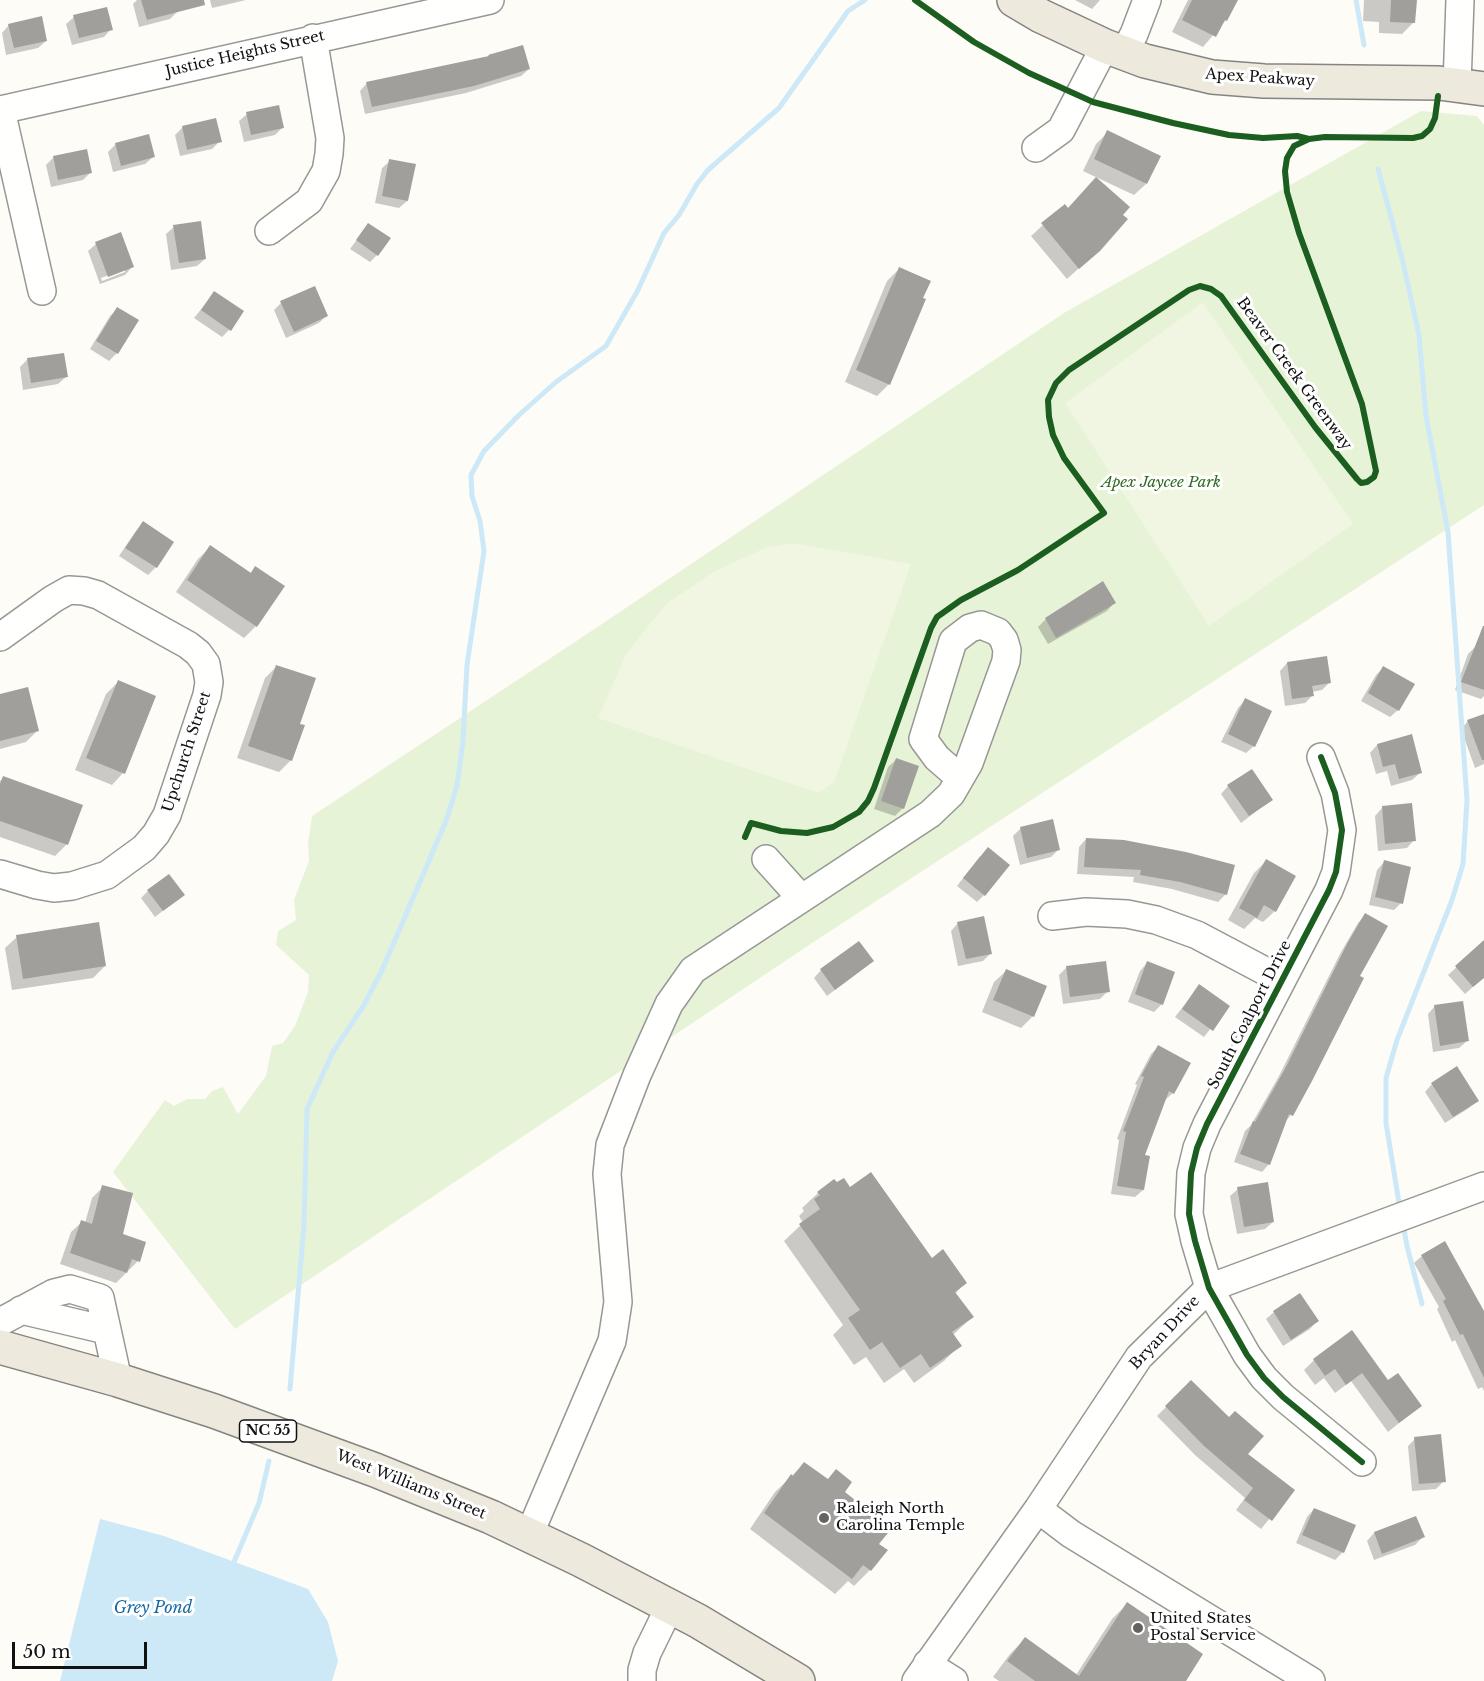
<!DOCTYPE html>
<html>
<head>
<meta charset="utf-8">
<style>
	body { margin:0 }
	#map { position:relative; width:1484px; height:1681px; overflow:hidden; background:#fdfcf7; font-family:"Libre Baskerville",serif }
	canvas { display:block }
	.scale { position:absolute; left:12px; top:1642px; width:135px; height:27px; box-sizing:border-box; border:3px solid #111; border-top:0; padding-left:8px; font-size:18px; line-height:21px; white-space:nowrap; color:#111; -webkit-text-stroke:4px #fff; paint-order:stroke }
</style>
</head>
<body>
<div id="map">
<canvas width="1484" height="1681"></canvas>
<div class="scale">50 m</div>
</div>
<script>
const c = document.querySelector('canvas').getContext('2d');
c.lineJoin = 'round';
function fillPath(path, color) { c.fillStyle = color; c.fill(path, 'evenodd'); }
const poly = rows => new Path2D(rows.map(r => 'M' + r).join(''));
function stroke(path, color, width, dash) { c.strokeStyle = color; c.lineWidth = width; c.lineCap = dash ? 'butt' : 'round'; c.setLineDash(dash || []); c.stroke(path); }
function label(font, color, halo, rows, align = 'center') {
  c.font = font + ' "Libre Baskerville",serif'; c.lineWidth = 6; c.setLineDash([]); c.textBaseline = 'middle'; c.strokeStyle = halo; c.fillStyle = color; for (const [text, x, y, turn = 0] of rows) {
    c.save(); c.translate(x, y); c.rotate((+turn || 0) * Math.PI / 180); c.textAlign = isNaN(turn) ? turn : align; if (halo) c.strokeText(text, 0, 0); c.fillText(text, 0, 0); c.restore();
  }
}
fillPath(poly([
	[1421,111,1477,116,1484,125,1484,505,815,941,235,1329,113,1172,165,1100,174,1106,187,1099,205,1099,212,1091,223,1087,238,1114,266,1076,272,1046,283,1043,295,1026,308,992,309,975,276,945,278,931,296,920,294,900,309,861,308,844,312,816,599,626,1064,313]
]), '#e7f3d7');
fillPath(poly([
	[1203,302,1353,524,1209,626,1065,403],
	[792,543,911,564,834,782,819,793,598,718,626,654,666,604,715,571,765,548]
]), '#f0f6e1');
fillPath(poly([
	[100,1519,164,1536,308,1589,328,1622,338,1661,332,1681,60,1681]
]), '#cde8f7');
fillPath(poly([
	[137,0,175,0,178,11,170,19,139,27,133,4],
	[210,0,246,0,212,8],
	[1075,0,1100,0,1092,9],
	[1188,0,1236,0,1226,20,1203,47,1172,32],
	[1364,0,1415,0,1414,22,1402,34,1379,33,1379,22,1363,21],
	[74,17,111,29,104,37,72,45,66,24],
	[9,25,46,41,38,48,6,55,2,33],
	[529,69,521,76,466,93,365,114,360,91,367,83],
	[247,114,283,127,275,135,244,142,239,121],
	[183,127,220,141,212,149,180,156,175,135],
	[1108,132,1146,184,1134,195,1083,171,1096,144],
	[116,144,153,157,145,164,113,172,108,152],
	[54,157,91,172,83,180,51,187,46,165],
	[390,161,407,201,399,208,375,203,382,168],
	[1064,206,1099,250,1067,279,1031,236],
	[368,225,377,255,370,262,350,249],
	[174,227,205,259,197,266,171,270,166,234],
	[96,244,132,267,125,275,100,284,88,251],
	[125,269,125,272,102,281,101,278],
	[899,269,889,384,877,396,845,382,887,281],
	[214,293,229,330,222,337,194,318],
	[281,303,327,315,319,323,286,338,274,310],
	[117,309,117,353,109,361,90,349,110,316],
	[28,359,66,377,58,384,23,390,20,367],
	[143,523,172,542,155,568,148,575,119,556,136,531],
	[210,547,249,574,255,568,256,626,244,638,176,592,198,559],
	[1103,584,1114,603,1107,611,1048,644,1038,627,1046,619],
	[1476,646,1484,650,1484,696,1481,699,1455,690,1468,654],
	[1287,663,1329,683,1322,690,1312,692,1312,696,1305,703,1285,706,1280,671],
	[277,666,298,725,291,760,279,772,237,758,265,678],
	[1383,668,1398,710,1390,717,1361,701,1376,675],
	[118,682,123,773,112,785,75,770,106,694],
	[0,696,38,730,26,742,0,749],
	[1245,700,1254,746,1246,753,1221,742,1238,708],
	[1484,715,1484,764,1475,768,1461,729,1468,721],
	[1377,745,1420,773,1412,780,1391,786,1387,771,1376,774,1370,753],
	[896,760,903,808,895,816,874,809,888,767],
	[3,778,67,844,55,856,0,837,0,781],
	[1228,786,1271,800,1241,823,1221,794],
	[1382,808,1414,840,1407,848,1378,851,1375,816],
	[1021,828,1058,850,1051,857,1020,865,1013,836],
	[1086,839,1226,894,1218,902,1172,889,1133,882,1134,877,1077,874,1079,847],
	[980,856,984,895,977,902,957,886],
	[1266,861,1275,911,1263,922,1255,918,1244,929,1228,920,1254,873],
	[1384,862,1401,903,1394,910,1369,905,1377,870],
	[148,891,183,895,155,917,141,898],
	[1365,915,1358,976,1362,978,1291,1115,1285,1122,1269,1164,1262,1172,1234,1162,1245,1131,1251,1125,1279,1076,1340,954,1358,923],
	[958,923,991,953,983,961,958,966,951,931],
	[17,937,105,966,93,978,12,990,5,948],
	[1481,945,1484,949,1484,977,1465,994,1448,975],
	[872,961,827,996,814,978,821,970],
	[1147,963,1162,1004,1154,1012,1128,1002,1140,971],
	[1067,967,1108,991,1100,999,1063,1004,1059,975],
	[1006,971,1033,1016,1021,1028,982,1012,994,982],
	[1199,986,1228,1006,1204,1037,1175,1017],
	[1435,1006,1467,1041,1459,1048,1433,1052,1428,1014],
	[1158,1047,1173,1093,1165,1100,1143,1156,1143,1190,1135,1197,1111,1194,1119,1140,1117,1139,1137,1085,1135,1084,1151,1054],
	[1432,1084,1477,1100,1469,1108,1445,1123,1425,1092],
	[103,1187,121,1235,138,1261,116,1283,60,1264,71,1232,82,1222,85,1223,92,1198],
	[850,1189,931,1260,965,1283,955,1294,972,1317,953,1335,960,1345,944,1361,914,1383,904,1369,884,1383,866,1357,854,1365,833,1335,843,1325,784,1241,803,1223,799,1216,804,1211,802,1208,818,1193],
	[1238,1189,1273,1222,1265,1229,1237,1234,1230,1196],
	[1422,1256,1484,1315,1484,1391,1482,1387,1478,1389,1455,1340,1452,1342,1437,1309,1439,1307,1414,1263],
	[1274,1312,1317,1321,1310,1329,1283,1346,1266,1319],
	[1352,1332,1388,1382,1420,1406,1388,1432,1351,1381,1335,1393,1324,1378,1315,1385,1304,1370,1314,1360],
	[1191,1382,1246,1454,1293,1490,1261,1529,1236,1510,1245,1498,1195,1455,1157,1416],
	[1415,1439,1444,1481,1436,1489,1412,1491,1408,1446],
	[804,1464,842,1492,877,1544,886,1550,870,1570,854,1586,848,1581,835,1594,750,1529,775,1492],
	[1314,1509,1343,1552,1335,1560,1296,1543,1307,1517],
	[1415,1517,1423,1537,1415,1545,1374,1560,1367,1541,1374,1533],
	[1127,1604,1184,1681,999,1681,993,1677,1010,1654,1025,1639,1076,1675,1112,1619]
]), '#0003');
stroke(poly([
	[1356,0,1364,45],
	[1378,169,1402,258,1419,335,1426,416,1448,532,1467,800,1463,864,1452,900,1397,1040,1386,1078,1386,1123,1400,1209],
	[1403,1224,1407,1246,1422,1304],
	[290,1389,304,1225,307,1109,333,1052,364,1005,383,968,446,821,457,786,463,741,467,665,484,551,480,521,472,496,471,475,484,451,519,415,556,382,606,346,638,290,664,233,679,215,697,184,708,170,779,108,848,11,865,0],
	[234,1562,259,1503,269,1461]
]), '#cde8f7', 5);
fillPath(poly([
	[141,0,204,0,205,5,147,20],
	[1192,0,1238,0,1227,21,1225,20,1216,37,1182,20],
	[1391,0,1417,0,1415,23,1390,22],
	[107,7,113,30,79,38,73,15],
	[42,16,47,41,14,48,8,24],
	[523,45,530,69,474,86,372,107,366,82,489,56,488,55],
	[279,105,284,128,251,135,246,112],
	[216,118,222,142,187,150,182,126],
	[1107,130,1161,156,1147,184,1094,159],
	[149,134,155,157,121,166,115,143],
	[87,149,92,173,58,180,53,156],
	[389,159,416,164,408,201,382,196],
	[1096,177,1130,207,1123,215,1128,219,1100,251,1079,269,1041,223,1065,204,1068,208],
	[201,221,206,259,179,263,173,225],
	[368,223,391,238,378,256,356,240],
	[121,232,134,267,108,277,95,242],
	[899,267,931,281,923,298,926,299,890,385,856,370],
	[315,286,328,316,294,332,280,301],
	[214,291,244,311,231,331,201,310],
	[117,307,139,320,118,354,96,341],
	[64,353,68,377,31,383,27,358],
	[143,521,174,542,157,568,125,548],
	[210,545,251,573,255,566,285,586,257,627,187,580],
	[1103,581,1116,603,1056,638,1045,618],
	[1483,626,1484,626,1484,690,1461,682],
	[1327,656,1331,683,1312,686,1314,696,1292,699,1287,662],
	[276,665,316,678,300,724,305,725,292,761,248,746],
	[1383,666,1415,684,1399,711,1368,693],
	[118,680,156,696,125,774,86,758],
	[28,687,39,731,0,741,0,694],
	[1245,698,1272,711,1255,747,1228,734],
	[1484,714,1484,760,1482,760,1467,720],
	[1412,734,1422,773,1399,779,1395,764,1383,767,1377,744],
	[896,758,919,766,904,809,881,801],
	[1252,769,1273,800,1249,816,1227,785],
	[3,776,83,805,68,845,0,821,0,784],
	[1412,803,1416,841,1385,844,1382,806],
	[1053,819,1060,850,1027,858,1020,827],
	[1086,838,1124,840,1186,852,1235,865,1227,895,1180,882,1140,875,1141,870,1084,867],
	[988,847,1010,865,985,896,963,878],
	[1266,859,1296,876,1276,912,1264,905,1257,918,1239,908],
	[1384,860,1411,867,1403,904,1375,897],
	[169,874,185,895,163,911,147,890],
	[1365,913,1388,926,1360,976,1364,978,1312,1081,1293,1116,1289,1114,1270,1165,1240,1154,1253,1121,1255,1122,1286,1067,1347,944],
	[984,916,992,954,966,959,957,922],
	[99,922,106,966,23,979,16,935],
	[1484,940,1484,978,1473,987,1455,966],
	[859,941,874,961,835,990,820,969],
	[1106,961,1110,992,1070,997,1066,966],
	[1147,961,1175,972,1163,1005,1135,994],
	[1006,969,1047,986,1034,1017,993,1000],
	[1199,984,1230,1006,1213,1031,1182,1009],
	[1463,1001,1469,1041,1440,1046,1434,1005],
	[1158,1045,1191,1063,1174,1094,1169,1091,1145,1155,1150,1156,1144,1190,1117,1186,1126,1132,1123,1131,1144,1077,1141,1076],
	[1457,1066,1479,1101,1453,1117,1431,1083],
	[871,1172,932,1258,943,1249,967,1283,955,1292,974,1317,952,1332,962,1346,930,1368,921,1354,900,1368,882,1342,870,1350,848,1318,860,1310,799,1224,820,1209,814,1199,820,1195,817,1192,834,1179,837,1182,844,1178,850,1187],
	[1268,1182,1274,1222,1244,1227,1237,1187],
	[102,1185,133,1193,123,1234,146,1242,140,1262,132,1259,127,1273,70,1253,81,1220,92,1224],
	[1445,1241,1484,1311,1484,1378,1463,1334,1460,1335,1443,1301,1446,1299,1421,1255],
	[1300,1293,1319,1321,1291,1340,1273,1311],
	[1352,1330,1388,1380,1398,1373,1422,1406,1399,1423,1362,1373,1346,1385,1335,1369,1325,1376,1313,1359],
	[1191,1380,1229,1417,1235,1411,1264,1436,1248,1454,1295,1490,1272,1521,1244,1500,1253,1488,1204,1446,1165,1406],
	[1441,1434,1446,1482,1419,1484,1414,1437],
	[804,1462,828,1479,836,1469,852,1482,845,1492,891,1529,879,1544,888,1550,871,1571,863,1565,852,1579,764,1513,791,1474,793,1476],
	[1314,1508,1356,1525,1344,1553,1302,1535],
	[1416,1516,1425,1537,1382,1554,1374,1532],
	[1127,1602,1203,1654,1186,1681,1035,1681,1007,1661,1025,1637,1079,1676]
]), '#a19f9c');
const minor = poly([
	[1124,53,1134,34,1147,0],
	[1457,85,1460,0],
	[0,110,490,0],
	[1,110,42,291],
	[1036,148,1061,130,1105,46],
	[269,231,309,201,326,171,329,154,330,138,313,38],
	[0,637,53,599,69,590,84,591,98,595,188,645,198,653,206,664,209,682,207,695,167,815,156,834,144,848,107,875,72,886,54,888,37,885,0,874],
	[1321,757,1335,793,1342,830,1336,872,1329,890,1207,1124,1197,1148,1191,1173,1189,1214,1195,1241,1209,1288,1247,1355,1264,1378,1283,1397,1362,1462],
	[766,859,801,898],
	[1052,916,1086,912,1127,914,1156,920,1197,935,1282,980],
	[21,1310,106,1330],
	[0,1322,54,1293,70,1289,100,1298,118,1380],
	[1038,1509,1071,1534,1311,1681],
	[529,1535,612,1341,618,1302,607,1174,610,1145,637,1075,669,1004,693,970,930,814,951,794,969,763,1006,661,1007,650,1004,640,998,632,981,625,970,628,953,641,923,739,937,758,960,778],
	[927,1664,954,1681],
	[642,1681,642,1670,647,1653,670,1606],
	[916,1681,1038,1509,1139,1357,1209,1288,1484,1186]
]);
const major = poly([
	[1014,0,1041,16,1105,46,1145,61,1212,77,1264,81,1439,83,1484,89],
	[0,1347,118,1380,214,1411,375,1470,491,1517,581,1560,698,1621,798,1681]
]);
stroke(minor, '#979795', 30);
stroke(major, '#858482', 36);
stroke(minor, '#fffffe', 27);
stroke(major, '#ede9dc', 33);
stroke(poly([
	[915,0,974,42,1029,73,1093,102,1173,123,1229,135,1263,138,1297,136,1309,139],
	[1321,757,1335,793,1342,830,1336,872,1329,890,1207,1124,1197,1148,1191,1173,1189,1214,1195,1241,1209,1288,1247,1355,1264,1378,1283,1397,1362,1462],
	[745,837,751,823,781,831,807,833,833,827,859,812,868,801,874,788,931,628,937,617,961,600,1018,570,1104,513,1064,458,1053,435,1049,417,1048,400,1056,383,1069,370,1189,290,1200,286,1211,289,1221,296,1315,427,1357,479,1361,483,1367,482,1374,477,1376,471,1362,404,1299,233,1287,192,1285,171,1287,158,1294,146,1309,139,1325,137,1413,138,1422,136,1430,129,1435,118,1438,96]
]), '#1b5e20', 6);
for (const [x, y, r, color] of [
	[824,1518,6,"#646362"],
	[1138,1628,6,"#646362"]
]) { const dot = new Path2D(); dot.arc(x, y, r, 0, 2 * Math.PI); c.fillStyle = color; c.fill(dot); stroke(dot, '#fff', 2); }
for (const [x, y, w] of [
	[268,1431,57]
]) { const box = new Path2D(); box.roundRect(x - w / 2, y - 11, w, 22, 4.5); c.fillStyle = '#fff'; c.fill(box); stroke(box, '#111', 1.5); }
label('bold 14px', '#111', null, [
	["NC 55",268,1431]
]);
label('15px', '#111', '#fff', [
	["Justice Heights Street",245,54,-13],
	["Apex Peakway",1260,78,4],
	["Beaver Creek Greenway",1294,374,54],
	["Upchurch Street",187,752,-72],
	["South Coalport Drive",1250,1015,-63],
	["Bryan Drive",1165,1333,-47],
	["West Williams Street",411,1485,22]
]);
label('italic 15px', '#2f6b1f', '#fff', [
	["Apex Jaycee Park",1161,483]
]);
label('15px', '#111', '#fff', [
	["Raleigh North",836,1509],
	["Carolina Temple",836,1526],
	["United States",1150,1619],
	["Postal Service",1150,1636]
], 'left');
label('italic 16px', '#1768a6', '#fff', [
	["Grey Pond",153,1608]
]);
</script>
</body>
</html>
